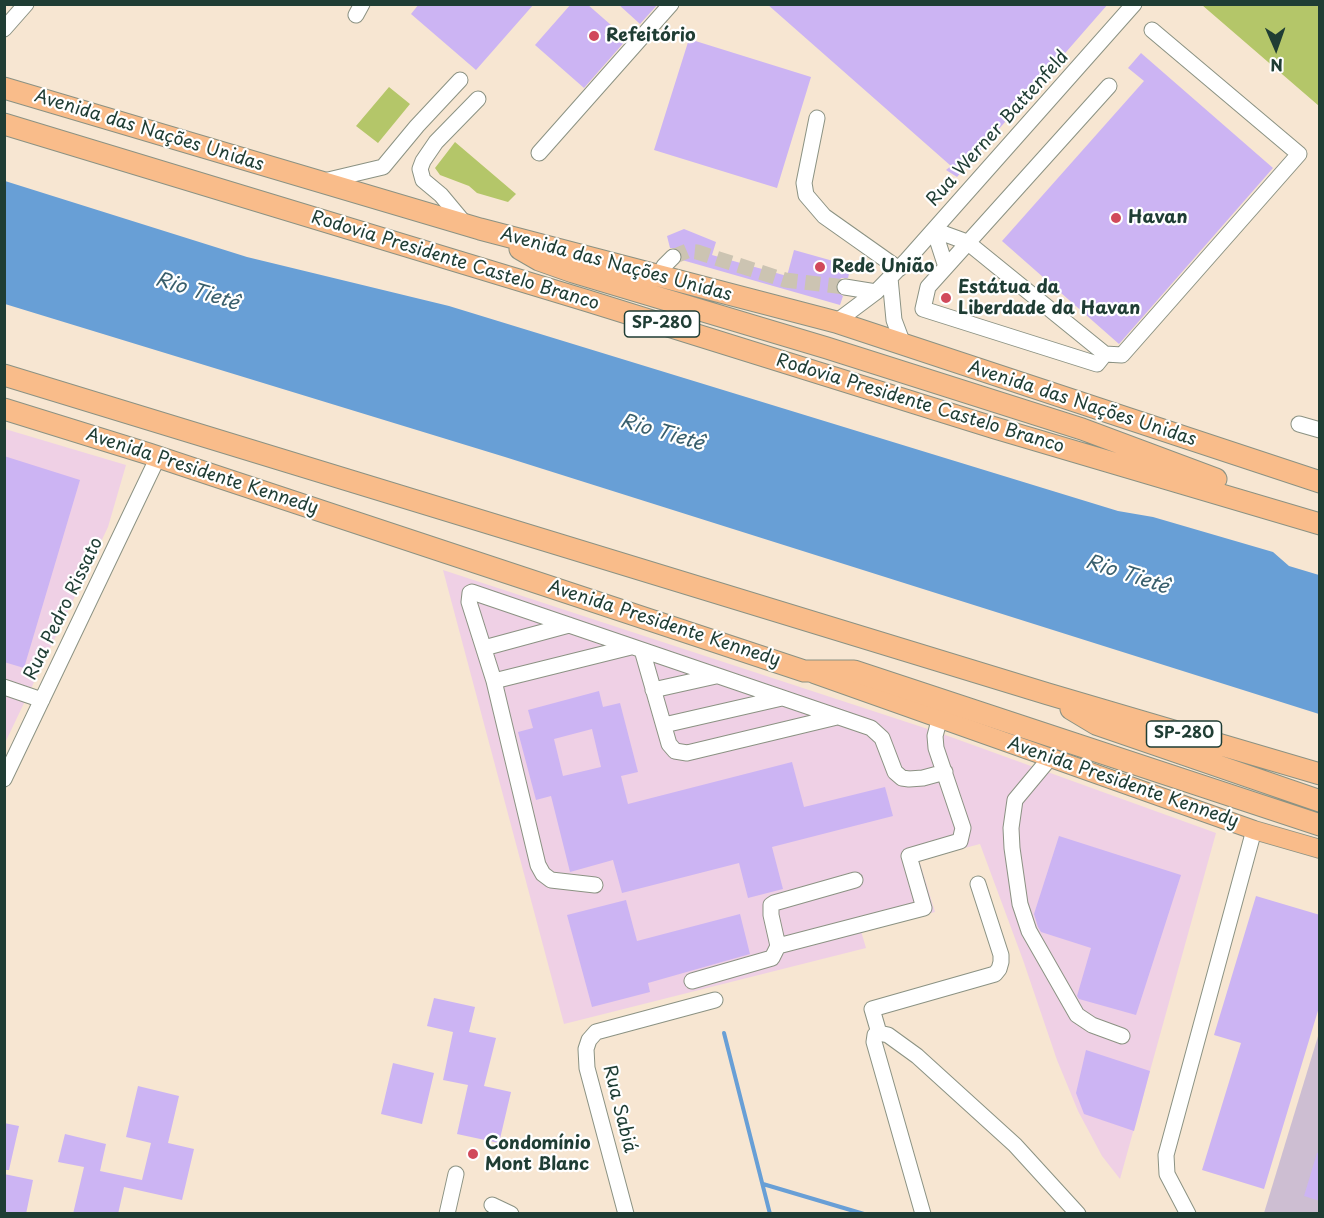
<!DOCTYPE html>
<html>
<head>
<meta charset="utf-8">
<style>
	body { margin:0 }
	#map { position:relative; width:1324px; height:1218px; overflow:hidden; background:#f7e6d2; font-family:"Playpen Sans",sans-serif }
	canvas { display:block }
	.frame { position:absolute; inset:0; border:6px solid #1f3d34; pointer-events:none }
	.north { position:absolute; left:1246px; top:18px; width:60px; height:60px; -webkit-text-stroke:4px #fff; paint-order:stroke; rotate:178deg; font-size:16px; font-weight:700; line-height:24px; text-align:center; color:#1f3d34 }
	.north::after { content:''; display:block; margin:auto; width:21px; height:27px; background:#1f3d34; clip-path:polygon(50% 0,100% 100%,50% 72%,0 100%) }
</style>
</head>
<body>
<div id="map">
<canvas width="1324" height="1218"></canvas>
<div class="frame"></div>
<div class="north">N</div>
</div>
<script>
const c = document.querySelector('canvas').getContext('2d');
c.lineJoin = 'round';
function fillPath(path, color) { c.fillStyle = color; c.fill(path, 'evenodd'); }
const poly = rows => new Path2D(rows.map(r => 'M' + r).join(''));
function stroke(path, color, width, dash) { c.strokeStyle = color; c.lineWidth = width; c.lineCap = dash ? 'butt' : 'round'; c.setLineDash(dash || []); c.stroke(path); }
function label(font, color, halo, rows, align = 'center') {
  c.font = font + ' "Playpen Sans",sans-serif'; c.lineWidth = 4.5; c.setLineDash([]); c.textBaseline = 'middle'; c.strokeStyle = halo; c.fillStyle = color; for (const [text, x, y, turn = 0] of rows) {
    c.save(); c.translate(x, y); c.rotate((+turn || 0) * Math.PI / 180); c.textAlign = isNaN(turn) ? turn : align; if (halo) c.strokeText(text, 0, 0); c.fillText(text, 0, 0); c.restore();
  }
}
fillPath(poly([
	[5,429,126,465,108,527,5,743],
	[443,570,937,732,1216,833,1120,1179,1102,1156,1078,1111,1057,1060,1023,960,980,844,919,860,935,912,861,931,866,948,564,1024]
]), '#efd0e5');
fillPath(poly([
	[1319,1033,1319,1213,1264,1213]
]), '#cdbed2');
fillPath(poly([
	[1202,5,1319,5,1319,106],
	[389,87,410,104,378,143,356,126],
	[455,142,516,194,508,202,477,193,469,186,440,175,435,168]
]), '#b4c669');
fillPath(poly([
	[5,181,247,257,449,306,1118,511,1153,517,1273,552,1289,566,1319,575,1319,714,505,457,5,304]
]), '#689fd6');
stroke(poly([
	[724,1033,770,1214],
	[763,1184,864,1214]
]), '#689fd6', 4);
fillPath(poly([
	[419,4,534,4,476,70,411,14],
	[571,4,587,4,627,39,584,88,535,45],
	[618,4,658,4,640,24],
	[767,4,1108,4,957,177,946,170,951,166],
	[689,39,811,77,777,188,654,150],
	[1141,53,1273,168,1119,344,1002,241,1144,81,1128,68],
	[684,229,716,242,712,255,787,276,794,250,851,266,848,278,841,278,836,285,836,291,843,296,840,305,682,260,680,251,676,248,670,248,667,236],
	[4,456,80,480,24,668,4,662],
	[599,691,603,707,620,703,638,772,621,776,628,804,792,762,804,807,885,787,893,816,772,847,783,889,748,898,739,863,622,893,613,860,570,872,551,796,536,800,518,732,533,728,528,710],
	[592,729,601,767,563,776,554,739],
	[1059,836,1181,875,1136,1015,1079,999,1077,996,1091,948,1041,932,1038,927,1034,914],
	[1256,896,1320,915,1320,1004,1264,1189,1202,1170,1241,1043,1214,1035],
	[626,900,637,941,740,914,750,954,648,983,650,992,592,1007,567,915],
	[434,998,475,1007,469,1032,496,1038,484,1086,511,1092,499,1143,457,1134,468,1085,443,1080,453,1032,427,1026],
	[1086,1050,1150,1071,1134,1131,1084,1114,1076,1093],
	[393,1063,434,1073,422,1124,381,1114],
	[138,1086,179,1096,168,1143,194,1149,182,1200,124,1187,118,1214,73,1214,84,1167,58,1162,65,1134,106,1144,100,1171,142,1180,151,1143,126,1137],
	[4,1123,19,1126,9,1170,4,1170],
	[1317,1153,1320,1153,1320,1201,1304,1196],
	[4,1174,33,1180,26,1214,4,1214]
]), '#ccb4f3');
stroke(poly([
	[673,257,687,251,697,252,785,280,845,287]
]), '#ccc4b2', 15, [15, 8]);
const minor = poly([
	[356,15,362,4],
	[4,29,26,4],
	[817,118,804,183,806,195,824,216,899,269],
	[539,153,671,4],
	[324,181,383,167,417,126,460,80],
	[466,225,441,195,423,180,420,169,423,161,436,142,478,99],
	[946,267,934,230,967,242,1105,354,1122,355,1299,154,1152,30],
	[659,276,664,266,673,257],
	[890,278,894,320,903,344],
	[845,287,876,292],
	[836,322,876,292,907,260,1134,4],
	[1105,354,1097,364,923,309,928,287,1109,86],
	[1299,424,1320,430],
	[484,648,569,625],
	[642,650,669,744,675,751,687,753,837,717],
	[494,681,631,647],
	[4,687,42,700],
	[653,690,716,676],
	[664,725,782,698],
	[1050,758,1015,800,1011,828,1012,848,1020,904,1029,931,1077,1015,1092,1025,1122,1036],
	[4,779,158,457],
	[595,885,551,880,543,874,538,865,494,681,469,602,470,593,472,592,871,728,882,738,895,772,902,778,909,779,923,778,945,772],
	[778,946,771,915,771,905,774,903,855,880],
	[692,981,772,958,778,946,924,908,909,856,960,841,963,828,936,748,935,736,940,717],
	[879,1033,872,1009,995,974,999,969,1001,962,1001,955,978,884],
	[492,1205,511,1214],
	[447,1214,456,1174],
	[626,1214,587,1068,586,1049,589,1040,596,1032,715,1000],
	[923,1214,874,1042,875,1035,879,1033,888,1035,917,1056,1015,1145,1078,1214],
	[1188,1214,1167,1174,1166,1155,1254,830]
]);
const major = poly([
	[814,674,1254,830,1320,849]
]);
const highway = poly([
	[4,88,480,229,836,322,1320,482],
	[4,124,588,301,995,428,1320,524],
	[520,249,539,260,573,272,827,348,1082,429,1216,479],
	[4,375,1048,694,1320,774],
	[4,409,149,454,804,671,854,671,1320,825],
	[1071,709,1096,724,1320,801]
]);
stroke(minor, '#8b9283', 17);
stroke(major, '#8b9283', 20);
stroke(highway, '#8b9283', 23);
stroke(minor, '#fff', 15);
stroke(major, '#f9bc8a', 18);
stroke(highway, '#f9bc8a', 21);
for (const [x, y, r, color] of [
	[594,36,6,"#d1495b"],
	[1116,218,6,"#d1495b"],
	[820,267,6,"#d1495b"],
	[946,298,6,"#d1495b"],
	[473,1154,6,"#d1495b"]
]) { const dot = new Path2D(); dot.arc(x, y, r, 0, 2 * Math.PI); c.fillStyle = color; c.fill(dot); stroke(dot, '#fff', 2); }
for (const [x, y, w] of [
	[662,324,75],
	[1184,734,75]
]) { const box = new Path2D(); box.roundRect(x - w / 2, y - 13, w, 26, 4.5); c.fillStyle = '#fff'; c.fill(box); stroke(box, '#1f3d34', 1.5); }
label('bold 16px', '#1f3d34', null, [
	["SP-280",662,324],
	["SP-280",1184,734]
]);
label('bold 18px', '#1f3d34', '#fff', [
	["Refeitório",606,36],
	["Havan",1128,218],
	["Rede União",832,267],
	["Estátua da",958,288],
	["Liberdade da Havan",958,309],
	["Condomínio",485,1144],
	["Mont Blanc",485,1165]
], 'left');
label('18px', '#1f3d34', '#fff', [
	["Rua Werner Battenfeld",998,129,-48],
	["Avenida das Nações Unidas",149,131,17],
	["Rodovia Presidente Castelo Branco",455,261,17],
	["Avenida das Nações Unidas",616,265,15],
	["Rodovia Presidente Castelo Branco",920,404,17],
	["Avenida das Nações Unidas",1082,404,18],
	["Avenida Presidente Kennedy",202,472,18],
	["Rua Pedro Rissato",64,609,-64],
	["Avenida Presidente Kennedy",664,624,18],
	["Avenida Presidente Kennedy",1123,783,19],
	["Rua Sabiá",619,1109,76]
]);
label('italic 20px', '#395f6d', '#fff', [
	["Rio Tietê",197,292,17],
	["Rio Tietê",662,433,16],
	["Rio Tietê",1127,575,18]
]);
</script>
</body>
</html>
